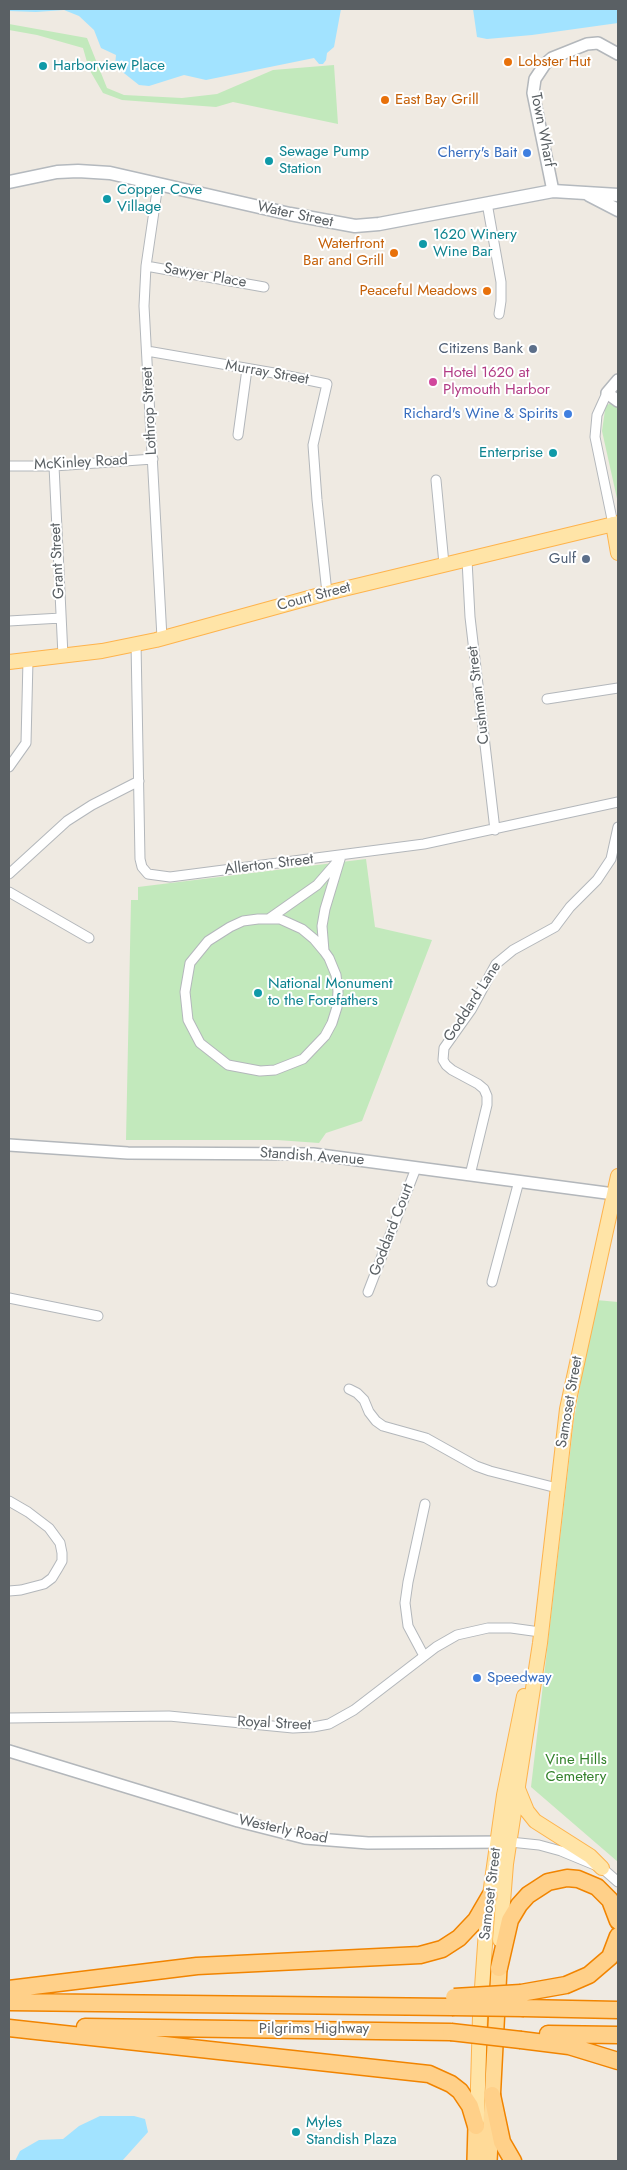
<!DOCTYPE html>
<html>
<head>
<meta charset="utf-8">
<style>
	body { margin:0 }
	#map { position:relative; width:627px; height:2170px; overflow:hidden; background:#efeae2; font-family:Jost,sans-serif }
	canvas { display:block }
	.frame { position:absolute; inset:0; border:10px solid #5a6064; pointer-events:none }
</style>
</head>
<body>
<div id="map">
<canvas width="627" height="2170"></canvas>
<div class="frame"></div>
</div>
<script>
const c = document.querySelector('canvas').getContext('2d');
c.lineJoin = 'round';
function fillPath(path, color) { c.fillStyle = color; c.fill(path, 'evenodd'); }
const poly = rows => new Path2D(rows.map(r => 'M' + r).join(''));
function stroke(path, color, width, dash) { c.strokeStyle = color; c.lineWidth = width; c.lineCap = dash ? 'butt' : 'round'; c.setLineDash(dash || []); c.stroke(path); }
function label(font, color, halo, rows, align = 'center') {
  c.font = font + ' Jost,sans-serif'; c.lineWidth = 4; c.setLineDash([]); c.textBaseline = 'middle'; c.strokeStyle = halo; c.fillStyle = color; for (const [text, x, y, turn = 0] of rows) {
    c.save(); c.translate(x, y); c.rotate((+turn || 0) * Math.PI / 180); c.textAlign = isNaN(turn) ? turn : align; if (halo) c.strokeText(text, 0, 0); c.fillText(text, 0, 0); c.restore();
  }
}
fillPath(poly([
	[9,24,87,38,107,88,124,95,182,98,217,94,273,70,334,65,338,124,233,102,216,107,122,100,103,93,89,69,83,48,37,35,9,30],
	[611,403,615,404,618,407,618,503,602,431,605,410,607,405],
	[366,859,375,927,432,940,362,1121,326,1133,319,1143,277,1140,126,1140,131,900,138,900,138,887],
	[596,1300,618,1302,618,1862,531,1787,574,1419]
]), '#c2e9bc');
fillPath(poly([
	[9,9,341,9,334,47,327,53,326,60,323,64,319,64,314,58,206,80,184,75,149,86,139,85,115,66,116,55,101,48,94,30,79,16,64,10,36,12,9,11],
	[473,9,618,9,618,23,532,35,487,39,477,37],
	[100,2116,134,2116,145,2119,148,2132,122,2161,15,2161,20,2151,39,2140,63,2139,79,2126]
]), '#a2e3ff');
const minor = poly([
	[158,184,146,266,144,306,162,638],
	[487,203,501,282,501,301,499,314],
	[146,266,264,287],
	[147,351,274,373,327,384,313,445,317,500,327,593],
	[607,393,597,415,595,437,613,524],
	[238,435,247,369],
	[9,466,54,466,153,459],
	[54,466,63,656],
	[436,480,444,564],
	[467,560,470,617,495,830],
	[9,621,61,618],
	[136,643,140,859,142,867,148,874,170,877,424,844,618,802],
	[547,699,618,688],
	[9,767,26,743,28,660],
	[9,874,67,821,92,805,139,781],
	[9,892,89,938],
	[270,918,317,885,337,862],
	[324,951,314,939,302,929,280,919,258,919,243,921,230,927,208,941,190,963,185,992,188,1020,200,1043,228,1065,260,1071,275,1070,303,1059,325,1036,332,1023,337,1007,338,991,336,975,329,958,324,951,322,926,325,909,341,856],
	[470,1175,487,1105,487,1096,484,1089,478,1084,452,1070,446,1065,443,1060,444,1048,471,1010,496,964,513,950,555,927,570,907,597,880,611,859,618,827],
	[492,1282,519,1181],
	[368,1292,416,1168],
	[9,1298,98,1316],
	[349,1389,357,1393,364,1400,369,1412,376,1421,383,1426,426,1438,476,1466,490,1471,557,1488],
	[9,1501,28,1512,49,1528,60,1543,62,1553,62,1561,58,1568,52,1578,44,1584,21,1590,9,1591],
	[424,1656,408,1626,405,1603,408,1582,425,1504],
	[9,1718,169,1716,293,1728,313,1727,329,1724,354,1710,436,1647,457,1635,488,1628,511,1628,540,1632],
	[510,1842,539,1845,561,1851,602,1868,618,1882]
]);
const tertiary = poly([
	[553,191,533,93,535,79,545,64,552,58,587,44,598,43,618,54],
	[618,380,607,393,618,401],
	[9,1145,128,1153,313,1154,614,1194],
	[9,1751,238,1821,305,1838,368,1843,506,1842]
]);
const secondary = poly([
	[9,182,57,172,78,171,110,173,290,214,355,226,379,224,553,191,618,195],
	[589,195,618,210]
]);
const primary = poly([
	[613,524,618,553],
	[9,662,102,651,156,640,327,593,618,523],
	[518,1789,527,1811,535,1821,590,1856,602,1868],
	[500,1940,506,1864,540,1643,567,1409,618,1176],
	[477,2121,480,2016,487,1916,504,1795,524,1696]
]);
const trunk = poly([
	[475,2161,476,2126],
	[489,2161,499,1968]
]);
const motorway = poly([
	[499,1968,510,1920,519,1905,528,1895,548,1882,567,1878,578,1879,597,1887,610,1900,618,1921],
	[9,1989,197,1966,420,1955,442,1949,459,1938,476,1920,490,1896],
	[521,1993,566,1985,589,1975,610,1957,618,1936],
	[9,2002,452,2007],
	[524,2008,618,2010],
	[85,2027,451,2032],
	[9,2028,429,2074,451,2084,460,2091,470,2106,476,2126],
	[548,2034,618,2035],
	[521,2040,569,2046,618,2061],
	[492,2095,502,2142,513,2161]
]);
stroke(minor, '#b3b7bb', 11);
stroke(tertiary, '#b3b7bb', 14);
stroke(secondary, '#b4b9be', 15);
stroke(primary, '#feb34c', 16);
stroke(trunk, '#f18400', 18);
stroke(motorway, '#f18400', 19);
stroke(minor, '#fff', 9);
stroke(tertiary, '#fff', 11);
stroke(secondary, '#fff', 12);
stroke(primary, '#ffe4a7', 14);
stroke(trunk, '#ffda98', 15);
stroke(motorway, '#ffd089', 16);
const motorwayBridge = poly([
	[454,1997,521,1993],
	[452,2007,524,2008],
	[451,2032,521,2040]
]);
stroke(motorwayBridge, '#f18400', 19, []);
stroke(motorwayBridge, '#ffd089', 16);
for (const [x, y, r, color] of [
	[508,62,5,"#e8710a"],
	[43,66,5,"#0f9aa8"],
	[385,100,5,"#e8710a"],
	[527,153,5,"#3f7fe0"],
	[269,161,5,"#0f9aa8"],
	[107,199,5,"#0f9aa8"],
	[423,244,5,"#0f9aa8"],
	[394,253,5,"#e8710a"],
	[487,291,5,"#e8710a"],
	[533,349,5,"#5c6f8a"],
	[433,382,5,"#d1479c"],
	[568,414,5,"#3f7fe0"],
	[553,453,5,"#0f9aa8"],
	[586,559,5,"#5c6f8a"],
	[258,993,5,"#0f9aa8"],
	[477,1678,5,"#3f7fe0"],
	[296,2132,5,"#0f9aa8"]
]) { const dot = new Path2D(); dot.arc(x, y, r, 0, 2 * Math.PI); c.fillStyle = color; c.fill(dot); stroke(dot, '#fff', 2); }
label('15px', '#c56008', '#fff', [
	["Lobster Hut",518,62],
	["East Bay Grill",395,100],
	["Waterfront",384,244,"right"],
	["Bar and Grill",384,261,"right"],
	["Peaceful Meadows",477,291,"right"]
], 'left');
label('15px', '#0d838f', '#fff', [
	["Harborview Place",53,66],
	["Sewage Pump",279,152],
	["Station",279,169],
	["Copper Cove",117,190],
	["Village",117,207],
	["1620 Winery",433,235],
	["Wine Bar",433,252],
	["Enterprise",543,453,"right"],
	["National Monument",268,984],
	["to the Forefathers",268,1001],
	["Myles",306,2123],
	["Standish Plaza",306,2140]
], 'left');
label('15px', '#5a6064', '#fff', [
	["Town Wharf",542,130,79],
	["Water Street",295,215,12],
	["Sawyer Place",205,276,10],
	["Murray Street",267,373,10],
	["Lothrop Street",150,411,-93],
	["McKinley Road",81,463,-3],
	["Grant Street",58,561,-93],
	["Court Street",314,597,-15],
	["Cushman Street",479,695,-97],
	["Allerton Street",269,865,-7],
	["Goddard Lane",473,1002,-57],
	["Standish Avenue",312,1157,4],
	["Goddard Court",392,1230,-69],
	["Samoset Street",570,1402,-80],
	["Royal Street",274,1724,3],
	["Westerly Road",283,1830,12],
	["Samoset Street",491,1894,-83],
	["Pilgrims Highway",314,2029]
]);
label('15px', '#366cbe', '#fff', [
	["Cherry's Bait",517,153],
	["Richard's Wine & Spirits",558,414],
	["Speedway",487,1678,"left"]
], 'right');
label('15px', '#4e5e75', '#fff', [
	["Citizens Bank",523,349],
	["Gulf",576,559]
], 'right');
label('15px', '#b23c85', '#fff', [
	["Hotel 1620 at",443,373],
	["Plymouth Harbor",443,390]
], 'left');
label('15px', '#34822c', '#fff', [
	["Vine Hills",576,1760],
	["Cemetery",576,1777]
]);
</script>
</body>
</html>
